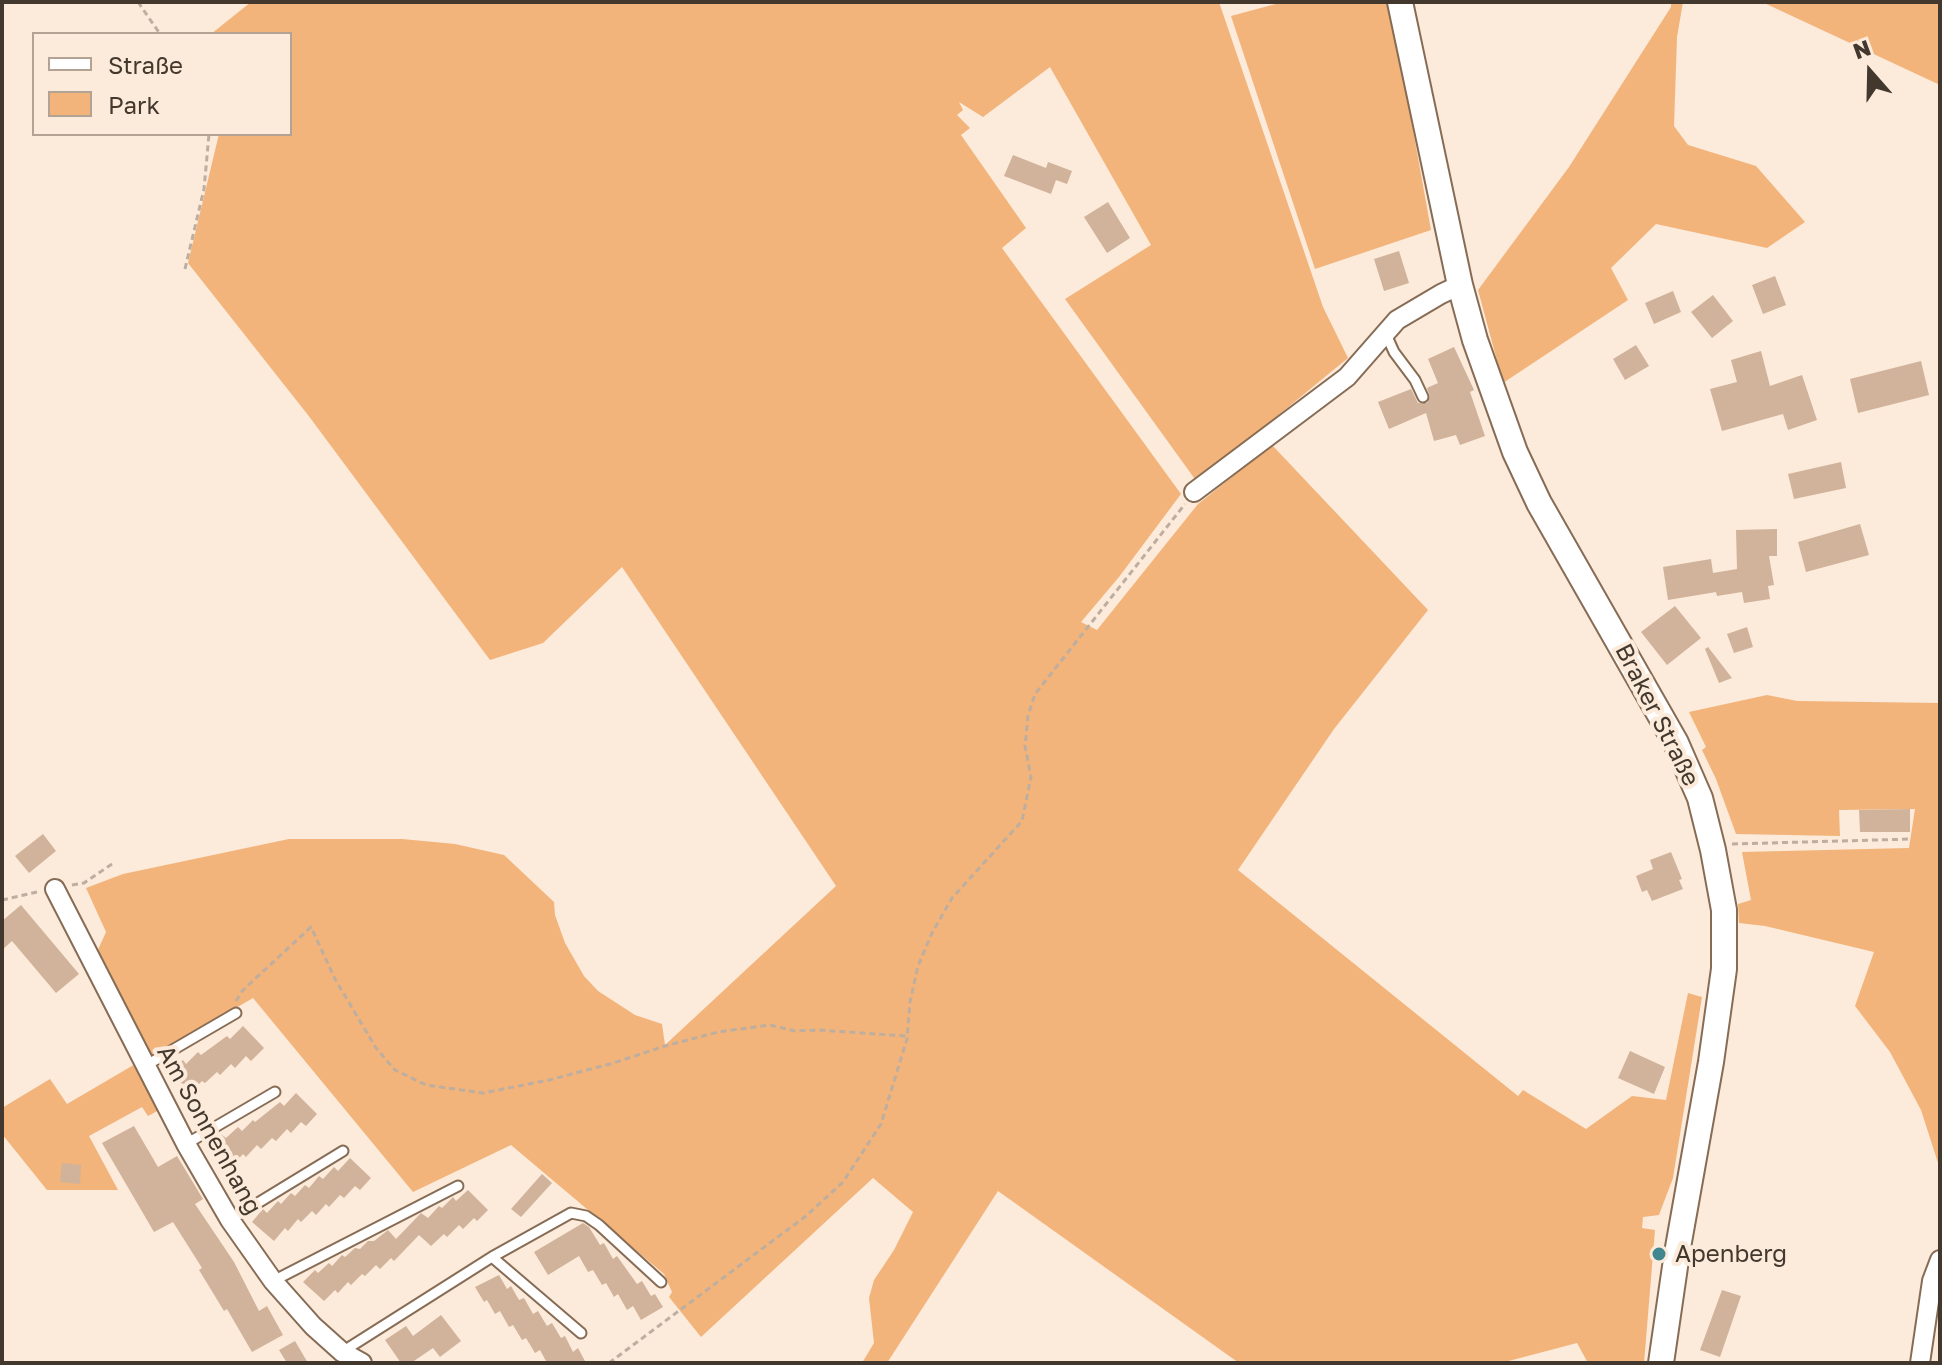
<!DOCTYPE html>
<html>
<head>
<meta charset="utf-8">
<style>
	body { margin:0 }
	#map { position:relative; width:1942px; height:1365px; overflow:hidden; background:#fceada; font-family:"Golos Text",sans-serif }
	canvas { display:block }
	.frame { position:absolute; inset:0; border:4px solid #43382e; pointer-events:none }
	.legend { position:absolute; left:32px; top:32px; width:260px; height:104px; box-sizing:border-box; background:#fceada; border:2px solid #b2a395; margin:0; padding:10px 14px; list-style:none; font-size:24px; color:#43382e }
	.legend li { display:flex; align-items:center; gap:16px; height:40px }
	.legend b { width:40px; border:2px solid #b2a395 }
	.north { position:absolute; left:1830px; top:32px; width:80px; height:80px; -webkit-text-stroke:6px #fceada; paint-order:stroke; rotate:340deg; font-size:22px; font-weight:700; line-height:32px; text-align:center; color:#43382e }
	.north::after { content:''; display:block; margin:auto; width:28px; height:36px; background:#43382e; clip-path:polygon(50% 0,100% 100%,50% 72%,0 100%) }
</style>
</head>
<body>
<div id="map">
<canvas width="1942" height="1365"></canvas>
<div class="frame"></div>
<ul class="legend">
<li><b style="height:10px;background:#fff"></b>Straße</li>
<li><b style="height:22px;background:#f2b47a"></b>Park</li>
</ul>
<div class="north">N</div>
</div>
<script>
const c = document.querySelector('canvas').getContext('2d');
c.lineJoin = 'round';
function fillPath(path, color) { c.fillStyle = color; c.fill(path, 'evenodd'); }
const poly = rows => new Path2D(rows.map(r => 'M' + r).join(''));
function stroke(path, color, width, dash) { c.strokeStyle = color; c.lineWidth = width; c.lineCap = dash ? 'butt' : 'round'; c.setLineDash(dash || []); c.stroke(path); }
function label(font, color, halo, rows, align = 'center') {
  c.font = font + ' "Golos Text",sans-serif'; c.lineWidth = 8; c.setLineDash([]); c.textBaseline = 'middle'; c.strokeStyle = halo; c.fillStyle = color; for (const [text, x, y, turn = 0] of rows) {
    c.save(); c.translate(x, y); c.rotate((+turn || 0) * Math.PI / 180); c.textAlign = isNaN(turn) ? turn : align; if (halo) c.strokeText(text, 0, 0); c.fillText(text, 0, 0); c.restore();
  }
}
fillPath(poly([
	[251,2,1219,2,1323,307,1348,358,1197,482,1065,299,1151,245,1050,67,983,117,959,102,963,110,957,115,970,128,961,135,1026,228,1002,248,1181,494,1119,577,1081,622,1097,630,1198,504,1272,445,1428,610,1334,729,1238,870,1518,1096,1523,1090,1586,1129,1632,1096,1666,1100,1688,993,1702,997,1673,1178,1659,1215,1643,1217,1642,1228,1655,1230,1644,1363,1588,1363,1577,1343,1501,1363,1239,1363,998,1191,887,1363,862,1363,874,1343,869,1298,874,1280,894,1250,913,1212,873,1178,701,1337,669,1297,672,1292,664,1274,511,1145,413,1192,253,998,150,1058,97,952,106,932,86,888,123,874,289,839,402,839,455,844,504,855,554,902,555,915,565,943,584,976,598,991,635,1015,662,1024,665,1045,836,886,622,567,543,643,490,660,308,415,188,263,219,134,290,134,290,34,211,34],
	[1283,2,1390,2,1431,230,1315,269,1231,16],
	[1671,2,1683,2,1677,37,1674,126,1688,145,1756,166,1805,222,1767,248,1656,224,1611,268,1628,300,1503,383,1478,290,1569,167,1671,7],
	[1762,2,1940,2,1940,85],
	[1767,695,1797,701,1940,703,1940,1169,1921,1110,1890,1052,1855,1006,1874,952,1765,926,1739,923,1738,904,1751,900,1742,852,1909,848,1915,809,1839,810,1840,836,1736,834,1716,779,1702,750,1706,747,1689,712],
	[137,1063,163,1108,148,1116,142,1107,89,1136,118,1190,47,1190,2,1134,2,1108,50,1079,67,1104]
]), '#f2b47a');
fillPath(poly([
	[1013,155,1046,168,1048,162,1072,171,1067,184,1056,180,1051,194,1004,176],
	[1108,202,1130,238,1107,253,1084,217],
	[1399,251,1409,283,1384,291,1374,259],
	[1775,276,1786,305,1763,314,1752,285],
	[1673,291,1681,312,1654,324,1645,303],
	[1713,295,1733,321,1712,338,1691,312],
	[1636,345,1649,366,1625,380,1613,359],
	[1454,347,1474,390,1470,392,1485,436,1460,445,1456,435,1434,441,1426,413,1389,429,1378,402,1411,389,1418,403,1427,403,1430,397,1427,388,1438,383,1428,359],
	[1761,351,1770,386,1802,375,1817,420,1788,430,1783,414,1722,431,1710,389,1737,382,1731,360],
	[1921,361,1929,395,1858,413,1850,379],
	[1841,462,1846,488,1794,499,1788,474],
	[1860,524,1869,555,1806,572,1798,542],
	[1777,529,1777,556,1769,556,1774,585,1768,586,1770,599,1744,603,1742,592,1717,596,1716,592,1668,600,1663,567,1711,559,1713,573,1737,569,1736,530],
	[1675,606,1701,638,1667,665,1641,632],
	[1747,627,1753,647,1734,653,1727,634],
	[1708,647,1732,678,1719,683,1705,649],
	[1910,809,1910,832,1860,832,1859,810],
	[43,834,56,851,29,873,15,856],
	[1671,852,1682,879,1679,880,1683,889,1652,901,1647,890,1642,892,1636,876,1653,869,1650,860],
	[21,905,79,974,56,993,12,941,2,950,2,921],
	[243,1026,264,1048,251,1061,246,1056,235,1068,231,1064,220,1075,217,1072,205,1083,202,1081,191,1092,170,1073,183,1060,186,1064,198,1052,201,1055,227,1036,230,1039],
	[1630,1051,1665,1067,1654,1094,1618,1078],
	[296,1093,317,1114,306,1126,301,1122,291,1133,287,1129,276,1141,272,1138,261,1149,257,1145,246,1157,243,1154,233,1165,212,1145,222,1135,226,1138,238,1127,242,1131,253,1120,255,1122,280,1102,284,1106],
	[134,1126,158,1167,177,1156,203,1199,195,1204,234,1262,259,1311,267,1306,283,1335,252,1352,227,1309,224,1311,199,1270,202,1268,173,1222,154,1232,102,1143],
	[350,1158,371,1178,360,1190,355,1186,344,1198,340,1195,329,1207,326,1204,316,1215,312,1211,301,1222,298,1219,288,1231,285,1228,274,1241,252,1222,263,1209,267,1213,278,1201,281,1204,291,1193,295,1196,305,1185,309,1188,319,1176,323,1179,334,1167,338,1171],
	[62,1163,81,1165,80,1184,60,1182],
	[542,1174,552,1183,521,1217,511,1209],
	[468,1190,488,1210,477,1221,474,1218,463,1229,459,1225,447,1237,444,1234,431,1246,419,1235,394,1261,391,1258,380,1269,376,1265,365,1276,362,1274,351,1285,348,1282,338,1293,335,1290,324,1301,303,1282,315,1270,318,1273,329,1263,332,1266,342,1255,345,1257,355,1248,360,1249,368,1241,374,1241,388,1230,396,1239,421,1213,428,1218,439,1206,442,1208,453,1197,456,1201],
	[583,1223,589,1227,600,1245,604,1243,613,1259,617,1256,637,1284,642,1281,651,1296,655,1294,663,1307,641,1320,633,1306,627,1310,618,1294,614,1297,606,1283,602,1285,593,1270,588,1272,579,1256,548,1275,534,1252],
	[499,1275,507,1289,511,1286,519,1300,524,1298,533,1314,538,1311,547,1326,552,1323,561,1338,565,1336,573,1352,578,1348,586,1363,547,1363,540,1350,535,1353,526,1338,522,1340,513,1325,509,1327,500,1311,495,1314,487,1300,484,1302,475,1287],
	[1722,1290,1741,1296,1720,1357,1700,1350],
	[441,1315,461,1341,440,1357,433,1348,411,1363,401,1363,385,1340,406,1326,413,1336],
	[295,1341,308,1363,287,1363,279,1350]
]), '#d0b39a');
const service = poly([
	[1385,332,1394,352,1415,380,1423,397],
	[145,1066,236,1013],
	[186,1144,275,1092],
	[230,1220,343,1151],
	[492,1257,581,1333],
	[273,1281,458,1186],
	[342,1352,492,1257,571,1213,586,1216,599,1225,661,1282]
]);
const minor = poly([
	[1194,492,1347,377,1397,320,1441,294,1460,285],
	[55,889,186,1144,230,1220,273,1281,313,1326,342,1352,362,1363],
	[1920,1363,1932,1281,1940,1260]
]);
const tertiary = poly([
	[1400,2,1460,285,1475,340,1515,452,1539,503,1676,743,1700,798,1713,850,1724,910,1724,969,1711,1062,1677,1253,1661,1363]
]);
stroke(service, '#876c55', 13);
stroke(minor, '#876c55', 22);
stroke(tertiary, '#876c55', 28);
stroke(poly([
	[138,2,160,34],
	[185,269,204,189,209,134],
	[1732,844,1912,839],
	[72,885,84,883,112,864],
	[2,900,37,892],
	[236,1001,243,990,311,927,335,979,376,1048,395,1070,426,1085,483,1093,549,1080,610,1064,665,1046,718,1032,770,1025,795,1031,819,1030,905,1036,907,1039],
	[609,1363,806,1216,843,1182,881,1124,907,1039,910,1002,918,966,932,933,952,898,1022,821,1031,777,1025,746,1028,716,1035,694,1185,504]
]), '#beaea0', 3, [6, 4]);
stroke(service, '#fff', 9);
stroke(minor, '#fff', 18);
stroke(tertiary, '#fff', 24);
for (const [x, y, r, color] of [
	[1659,1254,8,"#408790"]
]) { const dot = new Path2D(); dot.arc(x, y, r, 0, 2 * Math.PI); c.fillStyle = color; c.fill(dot); stroke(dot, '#fceada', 3); }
label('24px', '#43382e', '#fceada', [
	["Braker Straße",1657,715,63],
	["Am Sonnenhang",209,1130,61]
]);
label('24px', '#43382e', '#fceada', [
	["Apenberg",1675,1254]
], 'left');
</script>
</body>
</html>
